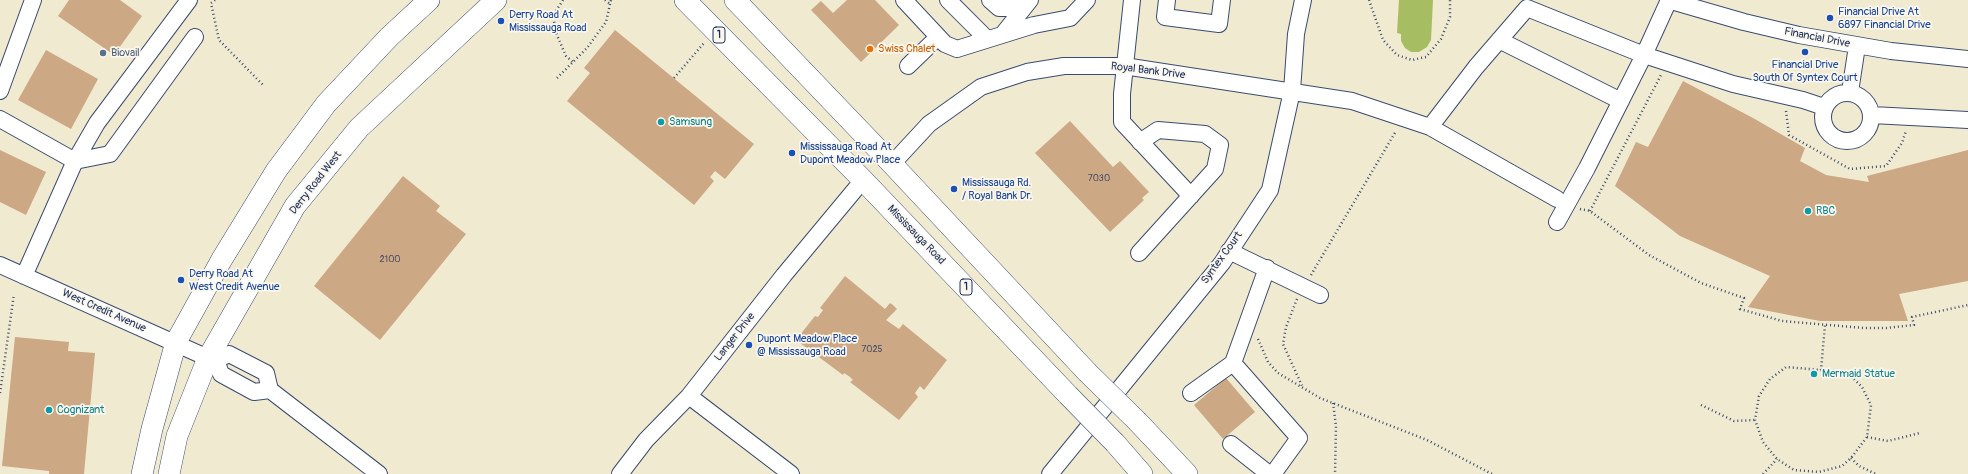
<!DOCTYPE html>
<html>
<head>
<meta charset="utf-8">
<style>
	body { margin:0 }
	canvas { display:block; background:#f0ead0 }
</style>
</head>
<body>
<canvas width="1968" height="474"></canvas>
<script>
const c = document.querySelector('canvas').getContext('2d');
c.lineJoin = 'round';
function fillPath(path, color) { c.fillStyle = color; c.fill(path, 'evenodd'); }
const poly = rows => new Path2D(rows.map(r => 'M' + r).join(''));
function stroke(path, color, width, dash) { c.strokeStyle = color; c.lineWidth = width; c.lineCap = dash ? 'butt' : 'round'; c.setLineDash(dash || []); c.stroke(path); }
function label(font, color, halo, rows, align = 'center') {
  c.font = font + ' Pangolin,sans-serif'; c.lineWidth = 3.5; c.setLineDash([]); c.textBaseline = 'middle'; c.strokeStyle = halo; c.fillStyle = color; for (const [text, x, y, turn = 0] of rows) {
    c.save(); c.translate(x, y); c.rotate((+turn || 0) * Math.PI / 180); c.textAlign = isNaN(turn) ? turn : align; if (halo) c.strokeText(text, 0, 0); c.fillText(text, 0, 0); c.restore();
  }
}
fillPath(poly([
	[1399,0,1433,0,1431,40,1427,47,1419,52,1411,52,1405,48,1401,41,1401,34,1397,33]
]), '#a7bd62');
fillPath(poly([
	[69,0,120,0,142,16,114,55,58,16],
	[847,0,875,0,899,25,861,62,811,10,821,1,833,13],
	[615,30,754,144,725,179,715,171,710,177,714,181,694,205,567,101,590,73,584,68],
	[46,50,98,79,71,129,18,100],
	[1683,81,1753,118,1805,148,1800,161,1826,175,1869,182,1867,176,1968,150,1968,281,1899,294,1908,321,1820,321,1748,307,1770,276,1680,236,1615,186,1636,142,1648,147],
	[1070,121,1113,167,1120,161,1149,192,1142,198,1144,200,1110,232,1035,153],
	[0,150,46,172,26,215,0,202],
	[403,176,440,206,436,211,466,234,380,340,314,286],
	[845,276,885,309,890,303,893,305,897,309,886,320,899,329,903,324,947,360,924,390,920,386,915,393,918,397,899,420,850,382,853,380,850,377,844,373,843,375,796,340,815,316,818,317,823,310,820,308],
	[15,337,69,342,68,351,95,353,84,474,49,474,49,471,2,466],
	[1226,378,1255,412,1223,439,1194,405]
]), '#cca884');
const minor = poly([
	[904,0,945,44,957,49,1034,25,1070,18,1087,0],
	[948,0,986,38],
	[990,0,999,8,1008,8,1017,0],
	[1132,0,1122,94,1122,122,1191,196],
	[1167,0,1165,17,1219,24,1222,0],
	[1668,0,1744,22,1799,35,1891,51,1968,59],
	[1669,0,1644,55,1733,84,1803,100,1824,107],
	[1003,34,1030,0],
	[1499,40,1621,101],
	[908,66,938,37],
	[0,91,33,0],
	[1850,92,1857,46],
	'1823 117a24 24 0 1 1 48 0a24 24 0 1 1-48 0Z',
	[1872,115,1968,120],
	[0,119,75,161,110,154,195,37],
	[1430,127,1476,67,1527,8,1644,55,1587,168,1557,222],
	[892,164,929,124,981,87,1027,72,1064,66,1124,66,1352,101,1430,127,1557,199],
	[1229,251,1320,295],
	[1139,253,1215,169,1220,145,1205,134,1158,130,1140,142],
	[0,265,208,358,216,360,229,354,266,373,270,390],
	[24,276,75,161,97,123,189,0],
	[216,360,221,374,254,392,270,390,379,474],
	[1233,363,1299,438,1273,474],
	[1191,393,1233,363,1267,268],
	[1231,444,1269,474],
	[620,474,646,440,689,396],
	[791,474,689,396,784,275,863,180],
	[1050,474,1222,263,1270,190,1292,91,1296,34,1303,0]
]);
const major = poly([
	[685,0,863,180,1068,395],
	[735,0,892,164,1087,372],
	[1138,422,1187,474],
	[1115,443,1142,474],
	[142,474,152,429,176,342,222,259,276,171,326,104,389,37,429,0],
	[169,474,177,436,208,358,295,206,359,128,496,0]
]);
stroke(minor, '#3b4b6f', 18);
stroke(major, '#3b4b6f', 22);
stroke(poly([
	[215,0,211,3,219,40,263,85],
	[563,0,556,11,554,21,556,33,566,56,573,62],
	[605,0,610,4],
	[1369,0,1383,40,1397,55,1412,60,1426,57,1441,39,1450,17,1450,0],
	[557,78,587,48,606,22,611,0],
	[674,78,704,43],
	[1786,111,1789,135,1850,169,1886,166,1902,143,1906,131],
	[1580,209,1590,211,1649,255,1701,283,1744,298,1740,309,1782,321,1864,328,1886,328,1914,325,1912,317,1968,305],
	[1590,211,1661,75],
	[1311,275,1396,131],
	[1297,299,1286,327,1283,344,1303,388],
	[1258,339,1268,362,1278,373,1320,398,1427,440,1492,474],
	[1821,370,1847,372,1862,387,1871,405,1867,437,1851,458,1842,466,1819,472,1794,470,1777,459,1763,442,1755,420,1759,396,1770,379,1786,367,1821,370,1825,325],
	[0,393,14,294],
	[1333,403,1336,426,1335,474],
	[1701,405,1734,421,1755,420],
	[1867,437,1888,441,1920,433],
	[1851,458,1859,466,1876,474],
	[1763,474,1777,459]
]), '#3b4b6f', 2.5, [1, 3]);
stroke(minor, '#fff', 16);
stroke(major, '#fff', 21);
const majorBridge = poly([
	[1087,372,1138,422],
	[1068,395,1115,443]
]);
stroke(majorBridge, '#3b4b6f', 22, []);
stroke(majorBridge, '#fff', 21);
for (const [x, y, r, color] of [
	[1830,18,4,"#1a4fb4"],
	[501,21,4,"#1a4fb4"],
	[870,49,4,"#e8710a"],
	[1805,52,4,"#1a4fb4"],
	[103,53,4,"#5c6f8a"],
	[661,122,4,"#0f9aa8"],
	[792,153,4,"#1a4fb4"],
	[954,189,4,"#1a4fb4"],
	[1808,211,4,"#0f9aa8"],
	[181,280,4,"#1a4fb4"],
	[749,345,4,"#1a4fb4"],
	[1814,374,4,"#0f9aa8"],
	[49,410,4,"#0f9aa8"]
]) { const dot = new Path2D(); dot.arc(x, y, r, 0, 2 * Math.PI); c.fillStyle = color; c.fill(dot); stroke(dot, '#fbf7ec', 1.5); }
label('9px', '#474d68', null, [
	["7030",1099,179],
	["2100",390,260],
	["7025",872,350]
]);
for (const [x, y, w] of [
	[719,35,12],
	[966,287,12]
]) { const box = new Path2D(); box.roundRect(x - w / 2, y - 8, w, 16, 3); c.fillStyle = '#fbf7ec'; c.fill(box); stroke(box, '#1b2f5e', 1); }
label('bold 10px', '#1b2f5e', null, [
	["1",719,35],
	["1",966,287]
]);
label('11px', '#164399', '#fbf7ec', [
	["Financial Drive At",1838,12],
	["6897 Financial Drive",1838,25],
	["Derry Road At",509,15],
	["Mississauga Road",509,28],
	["Financial Drive",1805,65,"center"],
	["South Of Syntex Court",1805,78,"center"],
	["Mississauga Road At",800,147],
	["Dupont Meadow Place",800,160],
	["Mississauga Rd.",962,183],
	["/ Royal Bank Dr.",962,196],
	["Derry Road At",189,274],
	["West Credit Avenue",189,287],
	["Dupont Meadow Place",757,339],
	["@ Mississauga Road",757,352]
], 'left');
label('11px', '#1b2f5e', '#fbf7ec', [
	["Financial Drive",1817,38,11],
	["Royal Bank Drive",1148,71,7],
	["Derry Road West",316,183,-52],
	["Mississauga Road",916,235,46],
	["Syntex Court",1222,258,-54],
	["West Credit Avenue",104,311,24],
	["Langer Drive",735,337,-52]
]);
label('11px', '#c56008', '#fbf7ec', [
	["Swiss Chalet",878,49]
], 'left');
label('11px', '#4e5e75', '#fbf7ec', [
	["Biovail",111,53]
], 'left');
label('11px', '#0d838f', '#fbf7ec', [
	["Samsung",669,122],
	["RBC",1816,211],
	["Mermaid Statue",1822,374],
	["Cognizant",57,410]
], 'left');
</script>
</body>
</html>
